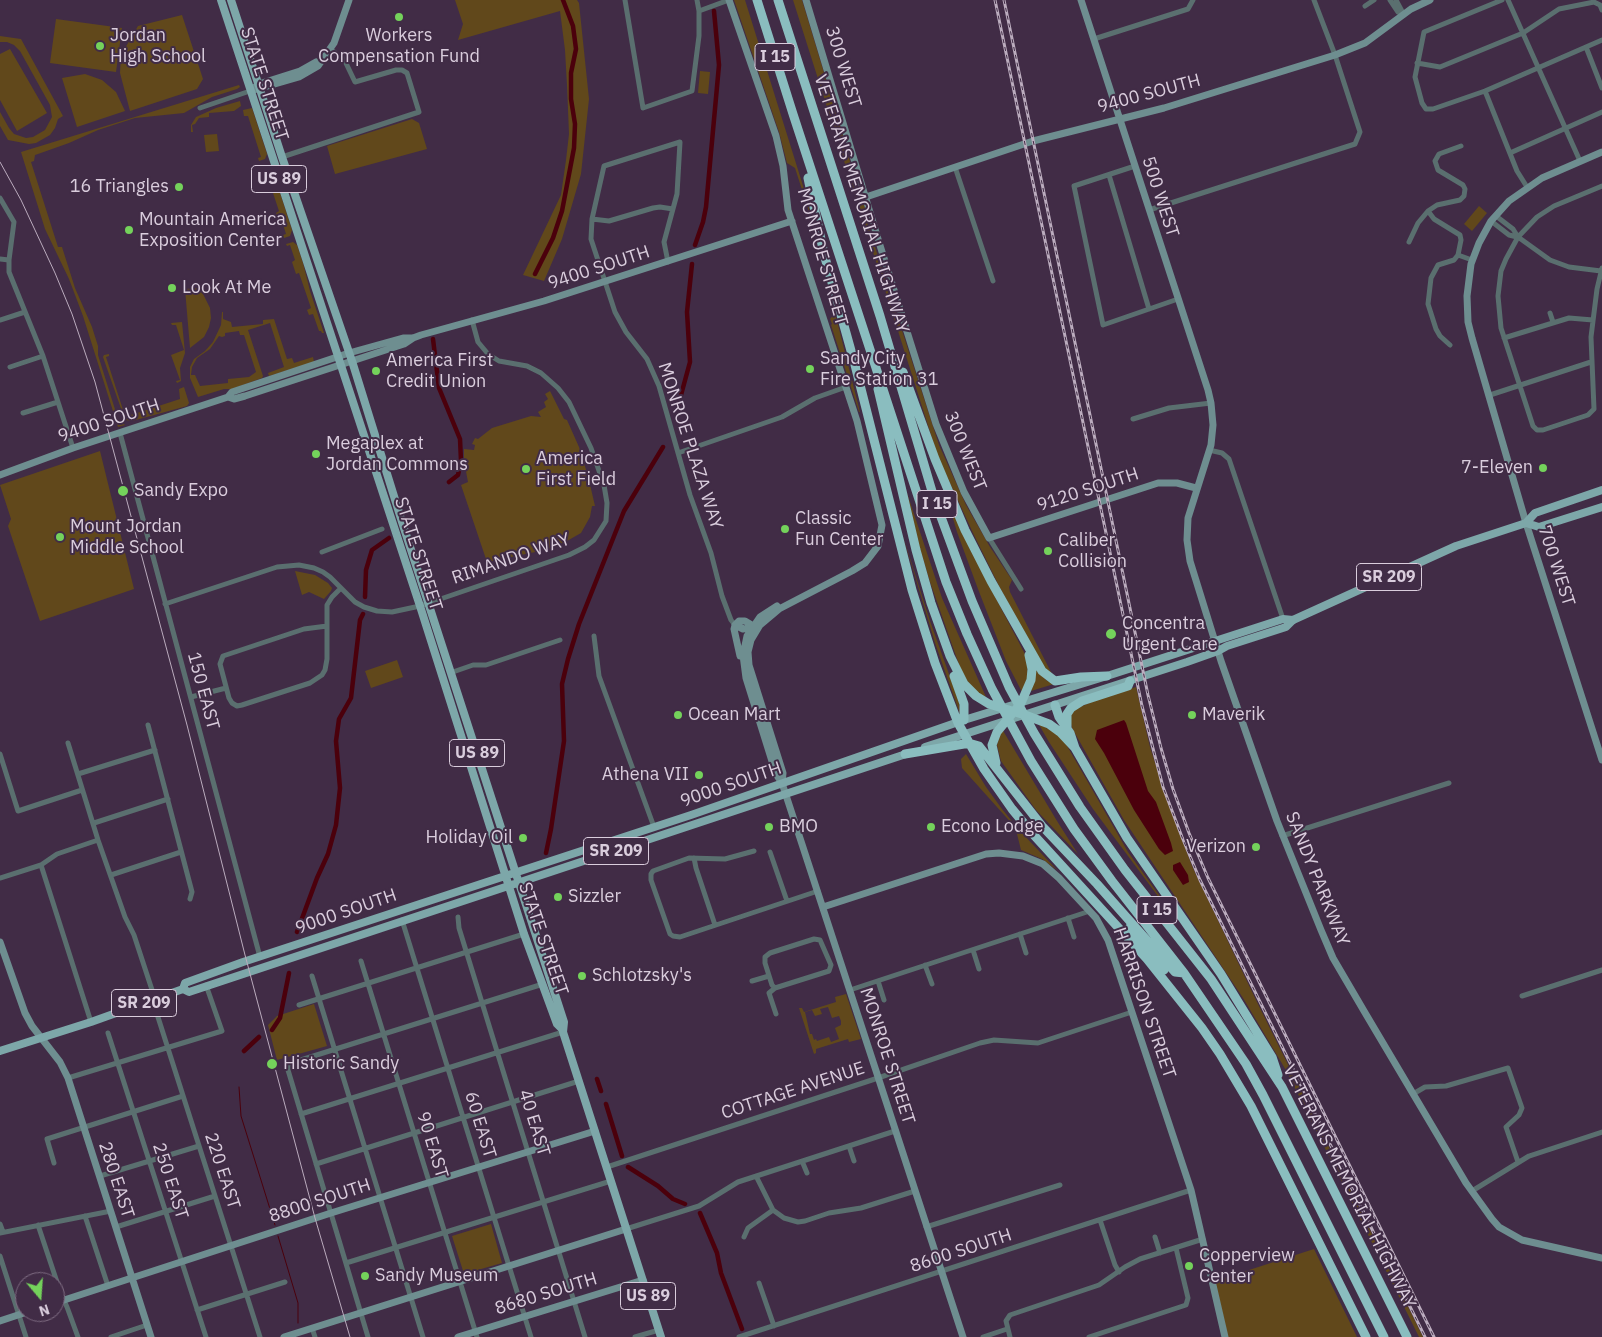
<!DOCTYPE html>
<html>
<head>
<meta charset="utf-8">
<style>
	body { margin:0 }
	#map { position:relative; width:1602px; height:1337px; overflow:hidden; background:#412c46; font-family:"IBM Plex Sans",sans-serif }
	canvas { display:block }
	.north { position:absolute; left:15px; top:1272px; width:50px; height:50px; box-sizing:border-box; background:#412c46; border:1px solid #7e6c82; border-radius:50%; rotate:162deg; font-size:14px; font-weight:700; line-height:20px; text-align:center; color:#dacddd }
	.north::after { content:''; display:block; margin:auto; width:18px; height:22px; background:#74d25b; clip-path:polygon(50% 0,100% 100%,50% 72%,0 100%) }
</style>
</head>
<body>
<div id="map">
<canvas width="1602" height="1337"></canvas>
<div class="north">N</div>
</div>
<script>
const c = document.querySelector('canvas').getContext('2d');
c.lineJoin = 'round';
function fillPath(path, color) { c.fillStyle = color; c.fill(path, 'evenodd'); }
const poly = rows => new Path2D(rows.map(r => 'M' + r).join(''));
function stroke(path, color, width, dash) { c.strokeStyle = color; c.lineWidth = width; c.lineCap = dash ? 'butt' : 'round'; c.setLineDash(dash || []); c.stroke(path); }
function label(font, color, halo, rows, align = 'center') {
  c.font = font + ' "IBM Plex Sans",sans-serif'; c.lineWidth = 4; c.setLineDash([]); c.textBaseline = 'middle'; c.strokeStyle = halo; c.fillStyle = color; for (const [text, x, y, turn = 0] of rows) {
    c.save(); c.translate(x, y); c.rotate((+turn || 0) * Math.PI / 180); c.textAlign = isNaN(turn) ? turn : align; if (halo) c.strokeText(text, 0, 0); c.fillText(text, 0, 0); c.restore();
  }
}
fillPath(poly([
	[455,0,577,0,579,3,589,99,581,174,562,239,544,281,523,275,561,195,566,160,569,134,567,85,565,50,560,11,458,40,463,24],
	[734,0,745,0,804,189,813,224,795,168,787,163,779,132],
	[793,0,802,0,844,139,859,195,864,204,866,210,864,213,939,445,966,505,990,547,1012,580,1009,587,1010,592,1053,676,1049,676,1000,588,973,533,938,457],
	[182,15,203,79,197,89,130,111,120,73,121,55,138,26],
	[56,19,122,28,116,72,50,63],
	[0,36,21,39,63,116,58,119,55,128,50,135,36,143,29,144,8,140,0,126,0,112,9,128,14,134,26,138,33,137,45,130,52,117,50,105,20,51,14,45,7,42,0,42],
	[10,49,47,113,17,131,0,100,0,54],
	[700,71,710,72,708,94,698,93],
	[85,74,102,80,116,92,125,111,77,127,62,78],
	[239,85,240,87,237,89,212,97,184,113,135,118,98,130,69,143,38,154,35,155,34,161,31,162,58,247,62,247,75,288,92,327,98,346,98,355,118,419,125,425,118,427,83,316,69,279,45,229,21,152],
	[240,101,241,106,234,111,209,113,209,117,199,118,195,124,192,125,193,132,191,132,191,125,196,117,216,108],
	[252,108,267,154,265,159,259,161,258,158,261,157,248,116,244,116,243,110],
	[412,119,419,123,427,149,335,174,327,146],
	[217,134,219,151,206,152,204,135],
	[267,165,272,168,292,230,290,236,284,238,283,235,286,234,281,218,278,218,276,213,279,211,265,169,262,170,261,167],
	[1479,206,1487,213,1472,231,1464,224],
	[293,242,297,245,303,263,310,291,324,333,322,333,321,331,319,331,313,314,309,315,307,310,311,308,299,273,296,274,292,262,295,260,290,245,287,246,286,244],
	[200,288,210,308,211,318,209,327,204,337,190,348,185,289],
	[222,312,223,312,223,319,231,322,232,327,263,324,263,320,274,319,287,359,292,358,294,363,313,357,314,362,269,376,268,373,284,367,270,323,248,330,263,376,262,378,232,389,224,389,198,397,190,378,190,367,194,359,205,351,213,342,221,325],
	[239,331,240,335,244,335,256,372,249,377,228,379,228,383,200,386,195,375,191,375,192,367,197,358,210,349,219,336,222,337,225,336,225,333],
	[835,313,860,412,859,412,831,325,832,324,830,319],
	[182,322,185,353,180,368,181,381,177,383,176,381,180,380,171,355,184,350,176,325,172,325,171,323],
	[109,354,109,356,106,357,124,413,129,411,131,415,180,399,179,389,184,387,189,403,187,406,132,421,125,420,103,357,104,355],
	[550,391,564,419,567,420,579,447,588,476,595,506,592,506,590,517,581,533,567,541,545,550,487,562,461,485,468,482,464,461,464,449,474,450,475,445,472,444,475,438,478,439,492,428,531,416,541,417,538,412,546,407,544,402,548,399,545,394],
	[100,451,134,589,40,621,8,526,11,519,0,485],
	[907,493,942,598,986,697,977,693,963,676,930,582,919,545],
	[947,498,969,547,1027,658,1028,679,1022,692,1006,661,978,589,957,532],
	[902,533,930,621,959,702,960,714,935,643],
	[295,571,315,575,328,583,332,588,331,591,324,599,309,592,302,595],
	[397,660,403,677,371,688,365,671],
	[1036,669,1046,680,1054,684,1031,691],
	[1136,687,1150,747,1163,788,1192,866,1256,1000,1423,1337,1419,1337,1287,1072,1243,998,1124,820,1072,728,1070,720,1072,712,1075,709,1099,699],
	[1038,723,1057,734,1066,744,1128,852,1164,902,1163,903,1093,809,1049,742],
	[1002,729,1057,821,1078,854,1036,810,1001,761,997,745],
	[966,754,986,787,1002,809,1020,831,1057,870,1042,859,1021,850,1017,834,1014,826,962,768,961,759],
	[846,994,861,1039,849,1042,848,1039,816,1049,816,1053,814,1054,799,1008,802,1008,804,1012,836,1002,835,997],
	[828,1007,832,1018,839,1016,841,1021,841,1025,835,1028,839,1039,831,1042,829,1037,817,1041,816,1039,814,1040,812,1034,810,1034,805,1012,812,1010,815,1016,822,1014,820,1009],
	[314,1004,327,1046,277,1060,268,1025,277,1016],
	[491,1224,502,1263,464,1274,452,1236],
	[1314,1249,1357,1337,1228,1337,1215,1281]
]), '#61481b');
fillPath(poly([
	[1124,720,1126,723,1148,791,1156,802,1171,843,1173,851,1165,855,1159,849,1134,810,1104,753,1095,739,1097,730],
	[1180,862,1188,875,1189,882,1183,885,1173,870,1173,865]
]), '#4b000c');
stroke(poly([
	[239,1087,241,1116,275,1225],
	[278,1236,298,1303,298,1323]
]), '#4b000c', 1);
stroke(poly([
	[695,245,703,222,706,207,719,65,714,11],
	[535,274,553,238,562,211,574,148,575,124,571,99,571,73,576,49,573,26,563,0],
	[433,339,439,388,460,439,461,461,458,475,449,482],
	[678,406,690,362,687,312,692,264],
	[365,597,366,570,372,550,389,538],
	[546,853,551,829,564,741,562,684,568,659,579,624,624,511,663,447],
	[297,932,317,878,328,854,336,825,340,788,336,741,339,719,351,698,360,620,363,614],
	[272,1030,280,1018,289,973],
	[244,1051,259,1037],
	[597,1079,601,1091],
	[606,1104,622,1156],
	[628,1167,658,1186,673,1199,685,1204],
	[700,1213,717,1253,721,1273,742,1329]
]), '#4b000c', 4.5);
stroke(poly([
	[625,0,643,108,692,91,699,36,699,11,697,0],
	[1390,0,1398,12,1404,15],
	[1396,0,1404,15],
	[1502,0,1424,32,1415,77,1422,103,1426,109,1433,109,1485,91,1602,40],
	[1508,0,1580,161],
	[1365,6,1374,0],
	[699,11,729,0],
	[1094,39,1188,9,1193,0],
	[1586,47,1602,88],
	[1417,63,1440,67,1523,33,1559,9,1594,2,1600,5,1602,10],
	[1485,91,1517,171,1527,187],
	[200,108,250,91],
	[1510,153,1602,112],
	[282,157,419,112,407,73,402,70,396,70,355,82,344,59,330,49],
	[1135,166,1074,186,1103,325,1178,299],
	[955,167,993,281],
	[1109,175,1149,309],
	[1602,186,1554,206,1537,217,1518,237,1506,259,1501,271,1498,296,1501,328,1533,426,1537,430,1543,430,1588,415,1594,409,1591,337,1597,289,1602,268],
	[0,198,14,222,9,260,9,272,43,356,73,448],
	[1149,210,1355,144,1360,132,1335,55,1314,0],
	[1428,211,1434,219,1460,235,1461,240,1458,255],
	[1496,216,1513,229,1518,237,1550,260,1569,267,1601,271],
	[592,219,609,221,653,208,660,207,673,209],
	[1491,221,1509,235,1517,237],
	[1409,242,1418,223,1428,211,1437,205,1460,200,1464,196,1465,189,1463,185,1438,170,1435,161,1439,154,1461,146],
	[0,259,9,260],
	[668,262,664,242,677,194,680,142,604,166,592,219,591,239,615,312,626,332,647,359,659,386,690,495,711,553,722,596,731,620,735,625],
	[1550,313,1553,322],
	[0,320,25,312],
	[1504,338,1569,318,1593,320],
	[1450,345,1440,336,1436,329,1428,304,1431,278,1438,265,1454,260,1458,255,1472,260],
	[10,367,43,356],
	[1490,395,1591,362],
	[23,413,58,402],
	[1133,419,1169,408,1211,403],
	[120,433,260,957],
	[1209,450,1222,453,1229,459,1283,619],
	[678,453,782,417,815,398,846,387],
	[989,538,1021,589],
	[322,552,382,529],
	[165,604,277,567,299,565,314,568,323,572,330,577,355,602,364,607,377,611,392,612,420,606,569,555,585,547,594,540,606,521,607,503,604,485,591,448,569,402,558,388,541,373,527,366,499,361,488,354,478,342,472,320],
	[327,626,304,629,223,656,220,664,229,698,232,703,237,706,242,705,310,683,322,675,325,670,327,659,327,605,332,597,341,588],
	[594,636,599,676,654,827],
	[450,673,473,665,486,665,560,640],
	[191,697,226,688],
	[148,725,192,892,190,899],
	[68,743,98,840,125,917,134,935,155,999],
	[0,754,18,811,82,790],
	[78,774,155,750],
	[94,823,168,799],
	[1282,836,1449,783],
	[754,851,725,859,689,858,653,871,651,874,651,880,670,934,673,936,680,937,818,891],
	[770,852,787,901],
	[694,858,696,868,715,925],
	[41,865,91,1022],
	[111,875,181,852],
	[0,878,41,865,57,854,98,840],
	[458,917,459,928,585,1337],
	[1068,918,1074,937],
	[402,920,531,1337],
	[1020,934,1026,953],
	[973,950,979,969],
	[361,961,477,1337],
	[925,965,932,984],
	[312,976,423,1337],
	[752,981,769,976],
	[878,981,884,1000],
	[775,988,829,971,831,965,820,940,814,939,770,953,765,957,765,963,772,985,775,988,769,993,776,1014],
	[850,990,1090,911],
	[1522,996,1602,970],
	[299,1005,524,934],
	[157,1014,260,1337],
	[108,1033,206,1337],
	[68,1078,222,1031,206,985],
	[1413,1094,1425,1087,1446,1086,1508,1068,1522,1108,1519,1115,1506,1127,1518,1162],
	[301,1114,563,1032],
	[849,1146,854,1161],
	[802,1161,807,1173],
	[54,1163,47,1139,183,1096],
	[316,1164,579,1081],
	[607,1167,878,1078,980,1043,994,1040,1038,1043,1132,1012],
	[100,1176,199,1146],
	[756,1176,773,1210,784,1218,798,1222,805,1221,829,1213,861,1208,915,1191],
	[1472,1191,1529,1156,1602,1132],
	[85,1216,108,1286],
	[1100,1220,1115,1265,1119,1272],
	[0,1224,3,1232],
	[38,1225,61,1294,67,1307,78,1337],
	[116,1227,215,1196],
	[926,1227,1060,1185],
	[626,1229,699,1206,738,1182,895,1131],
	[0,1233,111,1211],
	[744,1237,748,1228,773,1210],
	[1155,1237,1160,1253],
	[0,1256,26,1337],
	[346,1263,611,1181],
	[759,1283,774,1326],
	[197,1310,285,1282],
	[312,1328,315,1337],
	[111,1337,147,1325],
	[368,1337,288,1070,288,1064,543,984],
	[635,1337,659,1330],
	[739,1337,1191,1190],
	[983,1337,1007,1329],
	[1010,1337,1006,1321,1010,1315,1099,1285,1125,1267,1140,1259,1203,1239],
	[1089,1337,1186,1305,1188,1298,1176,1248]
]), '#5a6f6f', 5);
stroke(poly([
	[729,0,776,136,783,166,788,210,857,421,882,525,878,546,865,563,852,571,779,609,760,625,751,640,748,652,749,665,783,773,782,783],
	[806,0,878,239,936,424,964,492,989,538,1158,483,1177,483,1196,488],
	[1081,0,1208,390,1211,403,1213,425,1211,445,1188,518,1187,540,1190,561,1221,661,1277,821,1321,930,1333,958,1364,1011,1466,1183,1492,1219,1499,1227,1522,1240,1602,1258],
	[255,87,259,84,300,71,316,62],
	[254,90,299,77,318,66,334,43,349,0],
	[1602,152,1542,178,1509,201,1491,221,1479,243,1471,264,1467,296,1468,322,1472,338,1526,523,1602,760],
	[866,197,1033,141,1164,108,1335,55,1365,43,1411,9,1430,0],
	[228,397,234,399,245,396,404,344,413,338,421,335,544,301,792,221],
	[0,475,73,448,228,397,232,392,349,353,403,338,412,338],
	[777,606,760,617,747,636,743,655,746,678,776,774,782,783,963,1337],
	[735,625,743,629,754,627],
	[735,625,734,629,740,656],
	[735,625,739,621,745,621,750,624,752,631],
	[823,907,986,854,999,853,1023,856,1043,864,1059,878,1096,918,1108,940,1191,1190,1225,1337],
	[0,942,25,1013,32,1026,60,1062,68,1078,151,1337],
	[55,1303,331,1213,595,1131],
	[0,1321,27,1312],
	[284,1337,626,1229],
	[458,1337,643,1280]
]), '#6e8e90', 7);
stroke(poly([
	[221,0,420,606,524,934,557,1024,563,1030],
	[231,0,282,157,352,361,402,522,564,1022,563,1032,661,1337],
	[1526,523,1535,513,1602,490],
	[925,747,1187,662,1218,651,1227,646,1286,627,1293,620,1456,546,1526,523,1539,527,1602,507],
	[183,989,185,983,243,962,691,815,964,720,1107,676,1283,619,1293,620],
	[0,1051,91,1022,183,989,189,992,909,753]
]), '#7da7a9', 8);
stroke(poly([
	[757,0,793,114,946,582,967,634,992,689,1031,761,1074,829,1112,881,1184,973,1246,1064,1263,1095,1384,1337],
	[778,0,880,316,934,498,972,601,1009,687,1034,733,1080,807,1125,870,1211,979,1282,1087,1407,1337],
	[808,178,824,254,855,365,912,590,935,663,958,723,984,769,1012,809,1032,833,1147,959,1202,1028,1220,1054,1251,1106,1366,1337],
	[903,372,935,459,965,530,991,581,1042,671,1055,681,1081,677,1107,676],
	[878,389,916,550,931,603,950,656,964,684,976,696,989,704,1025,715,1049,724,1060,732,1075,748],
	[954,676,964,704,964,720],
	[1055,705,1059,717,1070,733,1075,748,1127,838,1221,974,1272,1057,1278,1075],
	[1067,728,1067,714,1071,708,1082,701,1128,686,1130,681],
	[905,754,964,744,972,744,979,746,1042,826,1097,884,1175,972,1184,973],
	[996,763,992,745,997,732,1021,703,1031,680,1032,669,1029,655],
	[1130,927,1164,970]
]), '#8abdbf', 9);
stroke(poly([
	[0,162,21,200,55,273,72,314,95,382,187,725,245,955,315,1218,350,1337]
]), '#bbacbe', 1);
const rail = poly([
	[995,0,1142,706,1163,787,1182,837,1200,880,1425,1337],
	[1004,0,1148,695,1161,748,1173,789,1189,833,1208,878,1434,1337]
]);
stroke(rail, '#bbacbe', 3);
stroke(rail, '#412c46', 1, [4]);
for (const [x, y, r, color] of [
	[399,17,5,"#74d25b"],
	[100,46,5,"#74d25b"],
	[179,187,5,"#74d25b"],
	[129,230,5,"#74d25b"],
	[172,288,5,"#74d25b"],
	[810,369,5,"#74d25b"],
	[376,371,5,"#74d25b"],
	[316,454,5,"#74d25b"],
	[1543,468,5,"#74d25b"],
	[526,469,5,"#74d25b"],
	[123,491,6,"#74d25b"],
	[785,529,5,"#74d25b"],
	[60,537,5,"#74d25b"],
	[1048,551,5,"#74d25b"],
	[1111,634,6,"#74d25b"],
	[678,715,5,"#74d25b"],
	[1192,715,5,"#74d25b"],
	[699,775,5,"#74d25b"],
	[769,827,5,"#74d25b"],
	[931,827,5,"#74d25b"],
	[523,838,5,"#74d25b"],
	[1256,847,5,"#74d25b"],
	[558,897,5,"#74d25b"],
	[582,976,5,"#74d25b"],
	[272,1064,6,"#74d25b"],
	[1189,1266,5,"#74d25b"],
	[365,1276,5,"#74d25b"]
]) { const dot = new Path2D(); dot.arc(x, y, r, 0, 2 * Math.PI); c.fillStyle = color; c.fill(dot); stroke(dot, '#412c46', 2); }
for (const [x, y, w] of [
	[775,57,40],
	[279,179,55],
	[937,504,40],
	[1389,577,65],
	[477,753,55],
	[616,851,65],
	[1157,910,40],
	[144,1003,65],
	[648,1296,55]
]) { const box = new Path2D(); box.roundRect(x - w / 2, y - 13.5, w, 27, 4); c.fillStyle = '#412c46'; c.fill(box); stroke(box, '#dacddd', 1); }
label('bold 16px', '#dacddd', null, [
	["I 15",775,57],
	["US 89",279,179],
	["I 15",937,504],
	["SR 209",1389,577],
	["US 89",477,753],
	["SR 209",616,851],
	["I 15",1157,910],
	["SR 209",144,1003],
	["US 89",648,1296]
]);
label('18px', '#dacddd', '#412c46', [
	["Jordan",110,36],
	["High School",110,57],
	["Workers",399,36,"center"],
	["Compensation Fund",399,57,"center"],
	["16 Triangles",169,187,"right"],
	["Mountain America",139,220],
	["Exposition Center",139,241],
	["Look At Me",182,288],
	["Sandy City",820,359],
	["Fire Station 31",820,380],
	["America First",386,361],
	["Credit Union",386,382],
	["Megaplex at",326,444],
	["Jordan Commons",326,465],
	["America",536,459],
	["First Field",536,480],
	["7-Eleven",1533,468,"right"],
	["Sandy Expo",134,491],
	["Classic",795,519],
	["Fun Center",795,540],
	["Mount Jordan",70,527],
	["Middle School",70,548],
	["Caliber",1058,541],
	["Collision",1058,562],
	["Concentra",1122,624],
	["Urgent Care",1122,645],
	["Ocean Mart",688,715],
	["Maverik",1202,715],
	["Athena VII",689,775,"right"],
	["BMO",779,827],
	["Econo Lodge",941,827],
	["Holiday Oil",513,838,"right"],
	["Verizon",1246,847,"right"],
	["Sizzler",568,897],
	["Schlotzsky's",592,976],
	["Historic Sandy",283,1064],
	["Copperview",1199,1256],
	["Center",1199,1277],
	["Sandy Museum",375,1276]
], 'left');
label('18px', '#dacddd', '#412c46', [
	["300 WEST",843,67,73],
	["STATE STREET",264,84,72],
	["9400 SOUTH",1149,94,-15],
	["500 WEST",1160,197,72],
	["VETERANS MEMORIAL HIGHWAY",861,204,72],
	["MONROE STREET",822,257,74],
	["9400 SOUTH",599,268,-18],
	["9400 SOUTH",109,421,-18],
	["MONROE PLAZA WAY",690,446,72],
	["300 WEST",965,451,68],
	["9120 SOUTH",1088,490,-18],
	["STATE STREET",418,554,72],
	["RIMANDO WAY",511,559,-19],
	["700 WEST",1556,566,72],
	["150 EAST",203,691,75],
	["9000 SOUTH",731,785,-19],
	["SANDY PARKWAY",1317,879,68],
	["9000 SOUTH",346,912,-19],
	["STATE STREET",543,939,71],
	["HARRISON STREET",1144,1003,71],
	["MONROE STREET",887,1056,72],
	["COTTAGE AVENUE",793,1091,-18],
	["40 EAST",534,1123,73],
	["60 EAST",480,1125,73],
	["90 EAST",432,1145,73],
	["220 EAST",222,1171,72],
	["280 EAST",116,1180,72],
	["250 EAST",170,1181,72],
	["VETERANS MEMORIAL HIGHWAY",1349,1187,63],
	["8800 SOUTH",320,1201,-18],
	["8600 SOUTH",961,1251,-18],
	["8680 SOUTH",546,1294,-17]
]);
</script>
</body>
</html>
